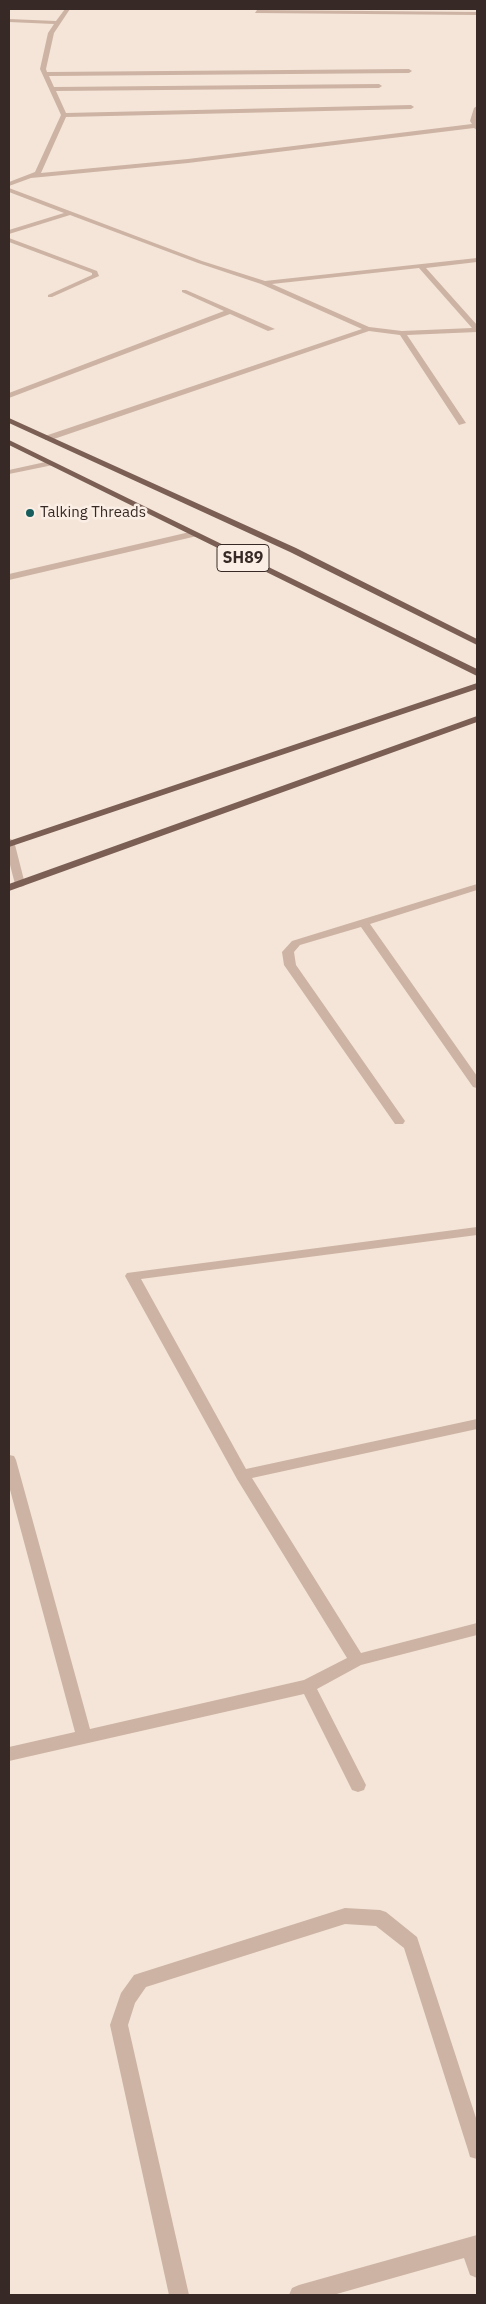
<!DOCTYPE html>
<html>
<head>
<meta charset="utf-8">
<style>
	body { margin:0 }
	#map { position:relative; width:486px; height:2304px; overflow:hidden; background:#f4e5d8; font-family:"IBM Plex Sans",sans-serif }
	canvas { display:block }
	.frame { position:absolute; inset:0; border:10px solid #372a26; pointer-events:none }
</style>
</head>
<body>
<div id="map">
<canvas width="486" height="2304"></canvas>
<div class="frame"></div>
</div>
<script>
const c = document.querySelector('canvas').getContext('2d');
c.lineJoin = 'round';
const poly = rows => new Path2D(rows.map(r => 'M' + r).join(''));
function fillPath(path, color) { c.fillStyle = color; c.fill(path, 'evenodd'); }
function stroke(path, color, width, dash) { c.strokeStyle = color; c.lineWidth = width; c.lineCap = dash ? 'butt' : 'round'; c.setLineDash(dash || []); c.stroke(path); }
function label(font, color, halo, rows, align = 'center') {
  c.font = font + ' "IBM Plex Sans",sans-serif'; c.lineWidth = 5; c.setLineDash([]); c.textBaseline = 'middle'; c.strokeStyle = halo; c.fillStyle = color; for (const [text, x, y, turn = 0] of rows) {
    c.save(); c.translate(x, y); c.rotate((+turn || 0) * Math.PI / 180); c.textAlign = isNaN(turn) ? turn : align; if (halo) c.strokeText(text, 0, 0); c.fillText(text, 0, 0); c.restore();
  }
}
fillPath(poly([
	[65,9,70,9,54,33,46,69,47,72,409,69,412,71,409,73,49,76,54,87,379,84,382,86,379,88,56,91,66,113,411,105,414,107,411,109,66,117,41,173,188,159,472,124,470,121,474,108,477,106,477,130,474,128,188,163,31,178,9,186,9,182,35,172,61,115,40,69,48,33,54,24,9,22,9,19,56,21,65,9],
	[257,10,477,12,477,15,255,13,257,10],
	[9,188,202,261,265,281,477,258,477,262,426,268,477,325,477,332,407,335,466,423,459,425,400,335,369,331,51,440,45,440,45,436,362,329,261,284,198,263,70,215,9,234,9,230,64,213,9,192,9,188],
	[419,268,472,328,402,331,369,327,272,284,419,268],
	[9,238,97,271,99,276,52,297,48,297,48,295,92,275,92,273,9,242,9,238],
	[182,290,186,290,275,329,268,331,230,314,9,398,9,393,224,311,182,292,182,290],
	[50,461,54,463,53,465,9,474,9,470,50,461],
	[194,531,198,534,197,536,9,580,9,574,194,531],
	[9,838,14,841,25,884,24,886,20,887,15,884,9,861,9,838],
	[477,884,477,890,370,924,477,1076,477,1088,473,1087,361,927,300,945,294,952,296,965,405,1121,403,1124,395,1124,284,965,282,952,292,941,477,884],
	[477,1227,477,1235,141,1279,246,1469,477,1419,477,1429,252,1478,361,1653,477,1623,477,1635,361,1665,317,1689,366,1785,364,1790,358,1792,352,1790,304,1694,9,1761,9,1747,75,1732,9,1486,9,1455,14,1456,16,1460,90,1729,304,1680,347,1658,237,1479,125,1276,127,1273,477,1227],
	[345,1908,380,1910,386,1912,417,1937,477,2121,477,2159,470,2157,468,2150,404,1948,376,1926,345,1924,146,1987,135,2003,128,2025,189,2295,169,2295,110,2025,121,1993,134,1975,140,1973,345,1908],
	[477,2235,477,2278,470,2275,464,2258,333,2295,289,2295,292,2288,299,2285,477,2235]
]), '#cdb3a3');
fillPath(poly([
	[9,418,296,548,477,639,477,645,290,552,9,423,9,418],
	[9,440,477,669,477,676,9,445,9,440],
	[477,683,477,689,9,847,9,841,477,683],
	[477,716,477,722,9,891,9,884,477,716]
]), '#7b5f55');
for (const [x, y, r, color] of [
	[30,513,5,"#175d5d"]
]) { const dot = new Path2D(); dot.arc(x, y, r, 0, 2 * Math.PI); c.fillStyle = color; c.fill(dot); stroke(dot, '#fbefe5', 2); }
label('15px', '#372a26', '#fbefe5', [
	["Talking Threads",40,513]
], 'left');
for (const [x, y, w] of [
	[243,558,52]
]) { const box = new Path2D(); box.roundRect(x - w / 2, y - 13.5, w, 27, 4); c.fillStyle = '#fbefe5'; c.fill(box); stroke(box, '#372a26', 1); }
label('bold 16px', '#372a26', null, [
	["SH89",243,558]
]);
</script>
</body>
</html>
